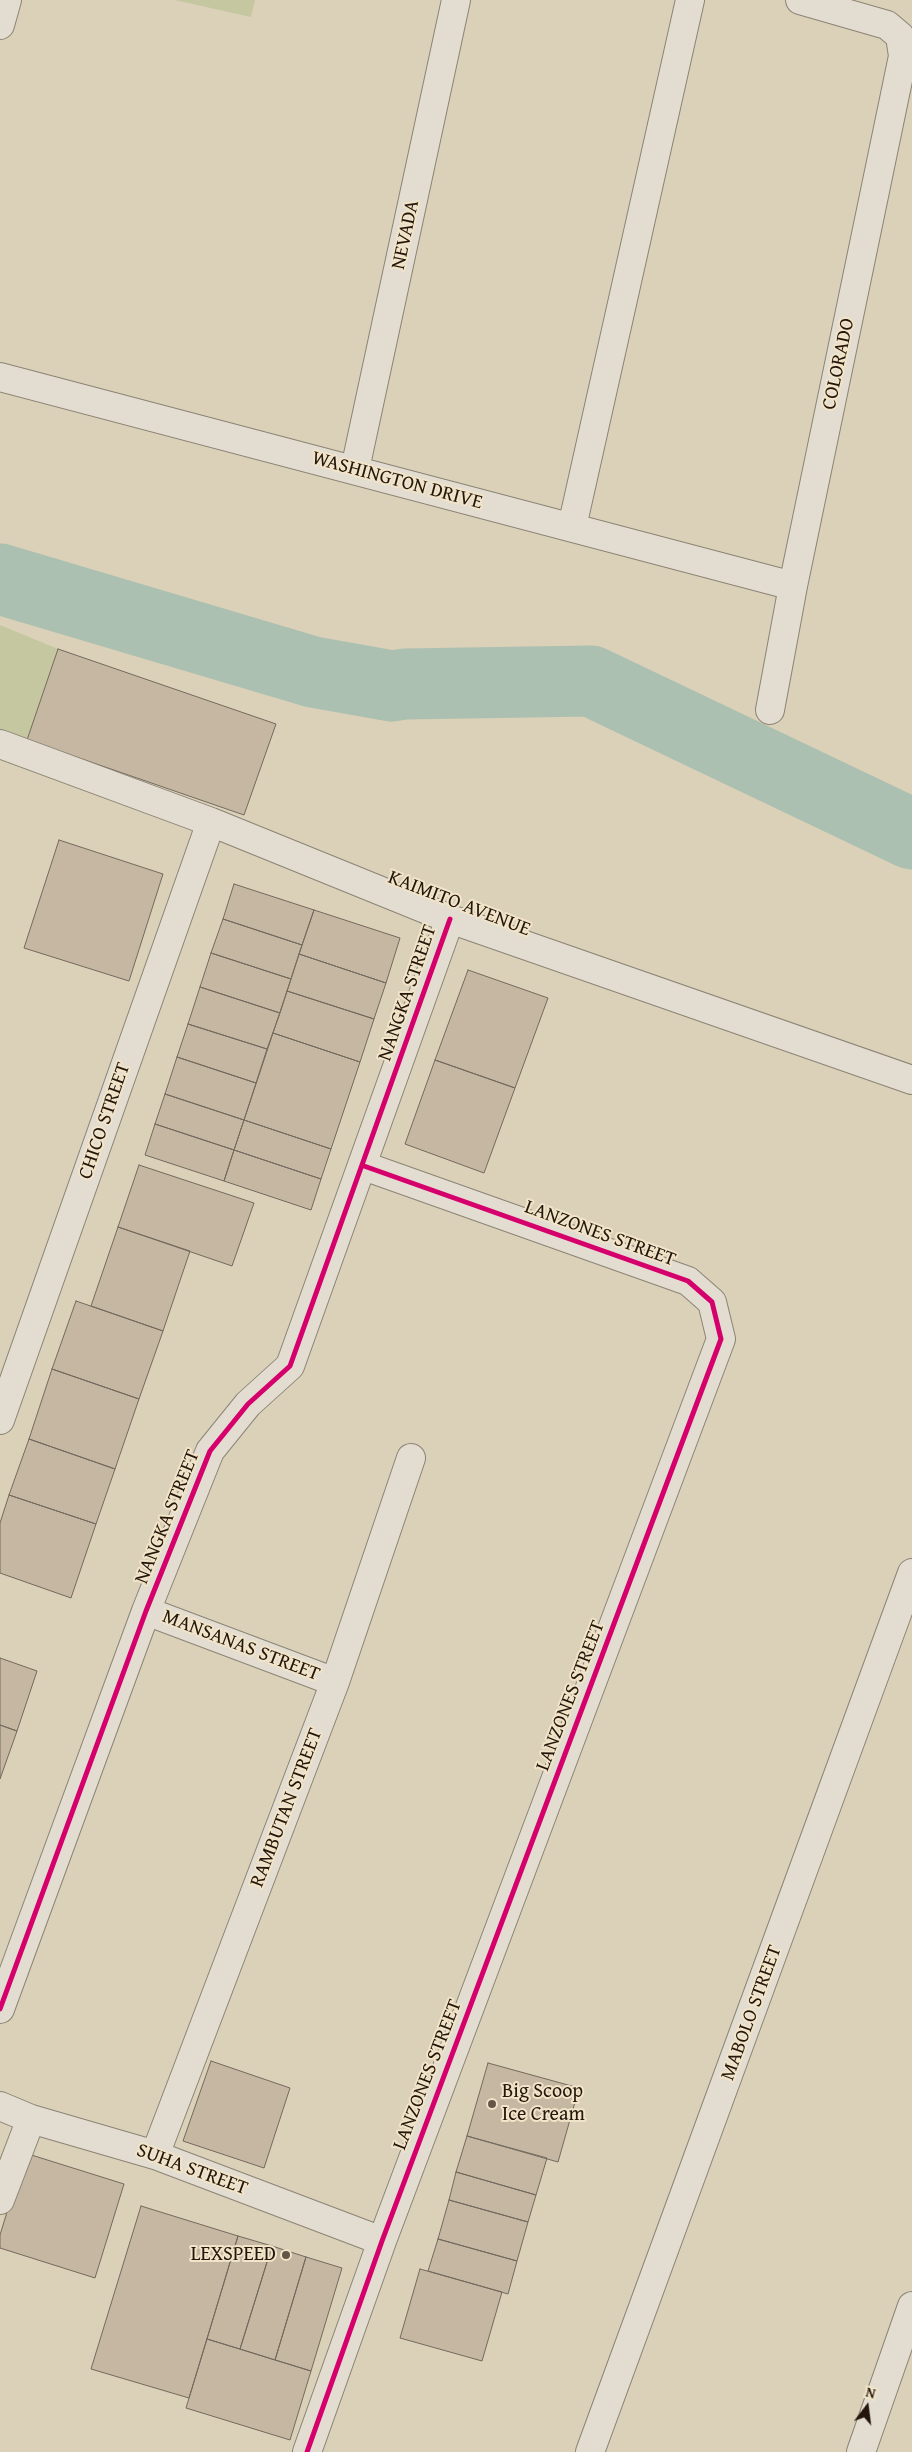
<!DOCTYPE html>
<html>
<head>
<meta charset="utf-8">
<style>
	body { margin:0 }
	#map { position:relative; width:912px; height:2452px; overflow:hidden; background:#dbd0b8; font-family:"Gentium Book Plus",serif }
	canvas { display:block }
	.north { position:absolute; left:842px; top:2382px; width:50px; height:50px; -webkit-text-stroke:4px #f1e4c8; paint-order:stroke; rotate:15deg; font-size:14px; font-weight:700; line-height:20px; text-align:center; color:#24160b }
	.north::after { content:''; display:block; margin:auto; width:18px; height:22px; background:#24160b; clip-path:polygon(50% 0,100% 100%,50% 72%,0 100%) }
</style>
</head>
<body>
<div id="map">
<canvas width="912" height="2452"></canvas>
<div class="north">N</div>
</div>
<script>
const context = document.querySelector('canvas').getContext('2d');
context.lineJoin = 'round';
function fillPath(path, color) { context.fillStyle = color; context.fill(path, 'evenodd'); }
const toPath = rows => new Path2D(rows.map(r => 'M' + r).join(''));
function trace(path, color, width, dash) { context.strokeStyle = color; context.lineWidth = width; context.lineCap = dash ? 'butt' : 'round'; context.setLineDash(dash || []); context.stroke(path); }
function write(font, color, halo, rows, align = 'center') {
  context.font = font + ' "Gentium Book Plus",serif'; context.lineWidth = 4; context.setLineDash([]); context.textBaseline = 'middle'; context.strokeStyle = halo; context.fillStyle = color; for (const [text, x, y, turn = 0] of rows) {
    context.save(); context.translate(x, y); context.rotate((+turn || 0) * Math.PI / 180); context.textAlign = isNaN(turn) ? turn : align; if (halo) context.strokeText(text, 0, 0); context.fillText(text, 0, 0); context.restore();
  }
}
fillPath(toPath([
	[175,0,255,0,251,17],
	[0,625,58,649,27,740,0,729]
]), '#c4c7a0');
trace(toPath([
	[0,579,313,672,392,686,405,684,591,681,912,834]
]), '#abc0b0', 71);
const building = toPath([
	[58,649,276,724,244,815,27,740,58,649],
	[59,840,163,874,129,981,24,948,59,840],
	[234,884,314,910,302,945,223,919,234,884],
	[314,910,400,938,386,983,299,954,314,910],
	[223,919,302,945,291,979,211,953,223,919],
	[211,953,291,979,280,1013,200,987,211,953],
	[299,954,386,983,374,1019,287,991,299,954],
	[468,970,548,998,515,1088,435,1060,468,970],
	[200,987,280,1013,267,1049,188,1024,200,987],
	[287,991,374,1019,360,1062,273,1033,287,991],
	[188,1024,267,1049,256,1083,177,1057,188,1024],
	[273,1033,360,1062,331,1149,244,1120,273,1033],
	[177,1057,256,1083,244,1120,165,1094,177,1057],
	[435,1060,515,1088,484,1173,405,1144,435,1060],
	[165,1094,244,1120,234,1150,155,1124,165,1094],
	[244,1120,331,1149,321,1179,234,1150,244,1120],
	[155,1124,234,1150,224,1181,145,1155,155,1124],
	[234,1150,321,1179,311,1210,224,1181,234,1150],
	[139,1165,254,1203,232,1266,118,1227,139,1165],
	[118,1227,190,1251,163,1331,91,1306,118,1227],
	[76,1301,163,1331,139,1399,52,1369,76,1301],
	[52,1369,139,1399,115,1469,29,1439,52,1369],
	[29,1439,115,1469,96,1524,9,1495,29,1439],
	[9,1495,96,1524,71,1598,0,1573,0,1523,9,1495],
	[0,1658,37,1671,17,1731,0,1725,0,1658],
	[0,1725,17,1731,0,1779,0,1725],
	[211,2061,290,2088,264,2168,183,2141,211,2061],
	[488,2063,579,2088,558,2162,467,2136,488,2063],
	[467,2136,547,2158,536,2195,456,2172,467,2136],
	[25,2153,124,2184,95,2278,0,2248,0,2235,25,2153],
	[456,2172,536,2195,528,2222,449,2200,456,2172],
	[449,2200,528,2222,517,2261,438,2239,449,2200],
	[141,2206,238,2236,189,2398,91,2369,141,2206],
	[238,2236,272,2246,240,2349,207,2339,238,2236],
	[438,2239,517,2261,508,2294,428,2271,438,2239],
	[272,2246,306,2257,275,2360,240,2349,272,2246],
	[306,2257,342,2268,311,2371,275,2360,306,2257],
	[420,2269,502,2292,482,2361,400,2338,420,2269],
	[207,2339,311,2371,290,2440,186,2408,207,2339]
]);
fillPath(building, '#c6b7a3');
trace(building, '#726a5d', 1);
const minor = toPath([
	[0,25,7,0],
	[0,377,793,586],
	[355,469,456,0],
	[572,527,690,0],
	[770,710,793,586,903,56,900,36,887,25,800,0],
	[0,744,211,822,450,919,912,1080],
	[0,1420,211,822],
	[146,1611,335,1682],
	[0,2009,146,1611,210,1451,248,1404,290,1366,450,919],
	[0,2106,31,2119,155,2155,382,2241],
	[155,2155,335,1682,411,1458],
	[0,2200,31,2119],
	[307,2452,382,2241,721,1339,712,1302,688,1281,364,1166],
	[590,2452,912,1573],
	[861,2452,912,2306]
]);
trace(minor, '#8b8475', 30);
trace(minor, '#e3ddd1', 28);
trace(toPath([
	[0,2009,146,1611,210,1451,248,1404,290,1366,450,919],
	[307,2452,382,2241,721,1339,712,1302,688,1281,364,1166]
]), '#d6006c', 5);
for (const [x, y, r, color] of [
	[492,2104,5,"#645748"],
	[286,2255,5,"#645748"]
]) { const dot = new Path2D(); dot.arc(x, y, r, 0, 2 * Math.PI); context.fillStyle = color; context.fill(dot); trace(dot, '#f1e4c8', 2); }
write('20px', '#24160b', '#f1e4c8', [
	["NEVADA",406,235,-78],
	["COLORADO",839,364,-78],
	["WASHINGTON DRIVE",397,481,15],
	["KAIMITO AVENUE",459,904,21],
	["NANGKA STREET",408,993,-71],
	["CHICO STREET",105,1121,-71],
	["LANZONES STREET",600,1234,20],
	["NANGKA STREET",168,1517,-68],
	["MANSANAS STREET",241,1646,21],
	["LANZONES STREET",571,1696,-69],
	["RAMBUTAN STREET",287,1808,-69],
	["MABOLO STREET",752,2013,-70],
	["LANZONES STREET",428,2075,-69],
	["SUHA STREET",192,2170,20]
]);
write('20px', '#24160b', '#f1e4c8', [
	["Big Scoop",502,2092],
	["Ice Cream",502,2115],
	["LEXSPEED",276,2255,"right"]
], 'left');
</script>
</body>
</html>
